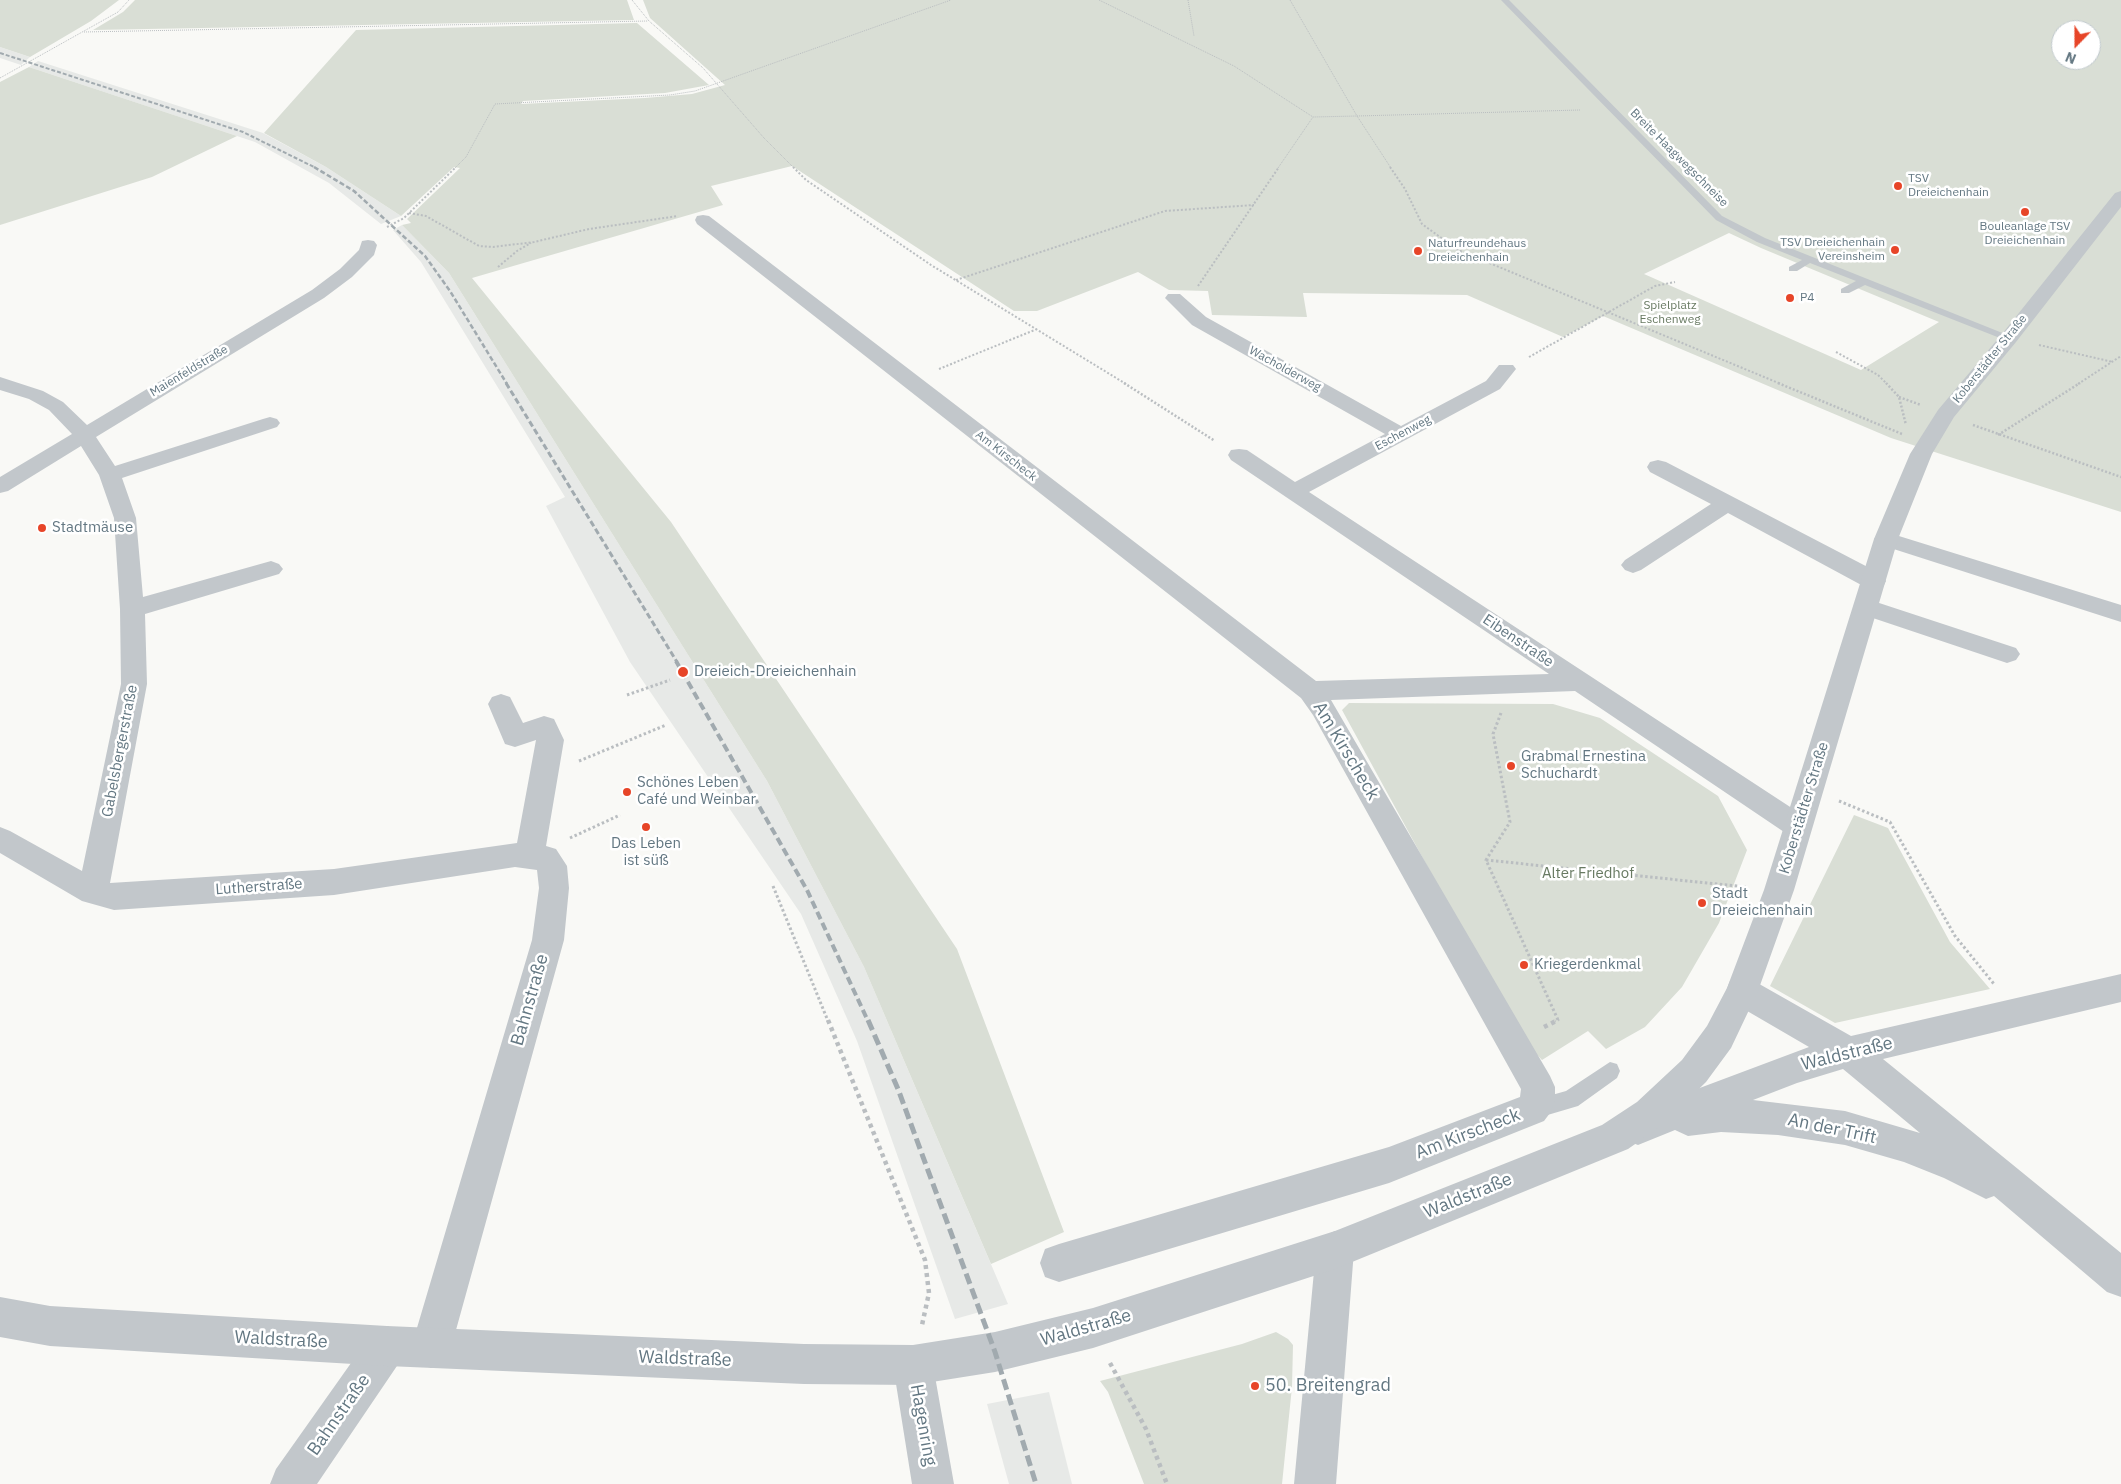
<!DOCTYPE html>
<html>
<head>
<meta charset="utf-8">
<style>
	body { margin:0 }
	#map { position:relative; width:2121px; height:1484px; overflow:hidden; background:#f9f9f6; font-family:"IBM Plex Sans",sans-serif }
	canvas { display:block }
	.north { position:absolute; left:2051px; top:20px; width:50px; height:50px; box-sizing:border-box; background:#fff; border:1px solid #c1c9cd; border-radius:50%; rotate:202deg; font-size:14px; font-weight:700; line-height:20px; text-align:center; color:#637782 }
	.north::after { content:''; display:block; margin:auto; width:18px; height:22px; background:#e74528; clip-path:polygon(50% 0,100% 100%,50% 72%,0 100%) }
</style>
</head>
<body>
<div id="map">
<canvas width="2121" height="1484"></canvas>
<div class="north">N</div>
</div>
<script>
const context = document.querySelector('canvas').getContext('2d');
context.lineJoin = 'round';
function fillPath(path, color) { context.fillStyle = color; context.fill(path, 'evenodd'); }
const toPath = rows => new Path2D(rows.map(r => 'M' + r).join(''));
function trace(path, color, width, dash) { context.strokeStyle = color; context.lineWidth = width; context.lineCap = dash ? 'butt' : 'round'; context.setLineDash(dash || []); context.stroke(path); }
function write(font, color, halo, rows, align = 'center') {
  context.font = font + ' "IBM Plex Sans",sans-serif'; context.lineWidth = 5; context.setLineDash([]); context.textBaseline = 'middle'; context.strokeStyle = halo; context.fillStyle = color; for (const [text, x, y, turn = 0] of rows) {
    context.save(); context.translate(x, y); context.rotate((+turn || 0) * Math.PI / 180); context.textAlign = isNaN(turn) ? turn : align; if (halo) context.strokeText(text, 0, 0); context.fillText(text, 0, 0); context.restore();
  }
}
fillPath(toPath([
	[0,47,30,57,21,65,0,58],
	[38,61,263,133,326,167,401,216,381,224,329,183,255,142,29,67],
	[402,225,449,273,767,781,864,967,1008,1304,955,1319,857,1041,801,914,630,662,546,506,565,497,421,262,393,230],
	[1049,1392,1072,1484,1009,1484,987,1404]
]), '#e7e9e7');
fillPath(toPath([
	[0,0,119,0,91,21,30,57,0,47],
	[135,0,627,0,634,20,93,30,123,12],
	[643,0,2121,0,2121,512,1891,438,1603,316,1563,337,1467,295,1303,293,1307,317,1212,315,1208,291,1169,290,1138,272,1037,311,1014,311,792,166,711,186,723,205,472,278,671,522,957,949,1064,1232,991,1264,864,967,767,781,449,273,402,225,411,223,407,219,460,168,454,167,401,216,326,167,264,133,356,30,637,23,709,85,665,93,523,101,521,104,645,98,692,94,725,85,650,18],
	[2061,30,2091,30,2091,60,2061,60],
	[1729,233,1761,248,1939,322,1861,370,1644,274],
	[29,67,192,121,237,136,152,177,0,225,0,82],
	[1349,703,1553,704,1600,718,1718,796,1747,850,1719,923,1682,987,1645,1027,1606,1049,1588,1031,1542,1060,1521,1038,1342,710],
	[1854,815,1888,828,1950,942,1990,989,1835,1023,1770,986],
	[1276,1332,1288,1339,1293,1345,1292,1387,1282,1484,1144,1484,1108,1392,1100,1381,1242,1344]
]), '#d9ded5');
trace(toPath([
	[632,0,649,21,703,68,764,138,794,168],
	[1099,0,1234,66,1313,117,1357,116,1391,168],
	[1188,0,1194,36],
	[1290,0,1357,116,1580,110],
	[84,32,648,21],
	[0,78,118,12,129,0],
	[455,168,466,157,495,104,670,95,695,91,951,0],
	[1278,168,1313,117]
]), '#babec1', 1, [1, 1]);
trace(toPath([
	[793,167,806,180,931,265,1126,384],
	[1390,167,1405,189,1422,224,1458,250,1781,384],
	[409,213,426,216,479,246,493,247,534,242,589,229,678,216],
	[387,227,404,218,456,167],
	[498,267,517,251,531,243],
	[956,280,1165,211,1254,205],
	[1198,286,1279,167],
	[2039,345,2113,362],
	[1836,352,1878,375,1887,384],
	[1529,357,1655,286,1675,282],
	[939,369,1037,329],
	[2078,384,2121,356]
]), '#babec1', 2, [2, 2]);
trace(toPath([
	[1124,383,1215,441],
	[1778,383,1902,434],
	[1886,383,1899,397,1906,425],
	[1899,397,1921,405],
	[1973,425,2121,477],
	[1998,435,2080,383]
]), '#babec1', 2.5, [2, 2]);
trace(toPath([
	[627,695,670,680],
	[1501,713,1493,734,1510,822,1486,860,1558,1020,1555,1021],
	[579,761,666,725],
	[1839,801,1890,822,1955,936,1994,984],
	[570,838,620,815],
	[1486,860,1746,887],
	[773,886,828,1021]
]), '#babec1', 3, [2.5, 2.5]);
trace(toPath([
	[828,1020,925,1260,929,1293,922,1325],
	[1544,1027,1558,1020],
	[1110,1363,1146,1429,1167,1484]
]), '#babec1', 4.5, [4, 4]);
fillPath(toPath([
	[1501,0,1509,0,1722,216,1765,238,2015,338,2009,341,2005,340,1865,285,1849,293,1841,293,1841,289,1856,281,1810,263,1797,271,1789,271,1789,267,1802,260,1757,242,1716,220,1501,0],
	[1610,1062,1617,1064,1620,1071,1617,1078,1578,1106,1534,1119,1527,1116,1524,1109,1527,1102,1566,1091,1610,1062]
]), '#c2c7cb');
fillPath(toPath([
	[703,215,709,216,1316,681,1549,674,1231,460,1228,455,1231,450,1239,449,1247,450,1295,482,1385,434,1192,325,1165,298,1168,294,1180,294,1206,317,1401,426,1486,381,1499,365,1513,365,1516,369,1500,389,1309,492,1807,818,1812,826,1807,834,1797,838,1787,834,1575,691,1331,700,1550,1076,1555,1087,1555,1101,1550,1113,1544,1121,1389,1183,1059,1282,1045,1277,1040,1263,1045,1249,1059,1244,1389,1147,1520,1097,1521,1089,1313,715,1301,698,697,224,695,220,697,216,703,215],
	[368,240,374,241,377,245,374,255,352,277,324,298,96,437,115,466,263,419,270,417,277,419,280,423,277,427,122,478,136,518,143,597,271,561,279,564,283,569,279,574,145,614,147,684,110,883,334,869,517,843,536,740,515,747,505,744,488,704,492,697,501,694,510,697,523,723,544,716,554,719,564,740,546,846,556,849,567,866,569,888,564,940,451,1348,445,1362,431,1368,417,1362,411,1348,532,940,539,888,537,870,515,867,334,895,114,910,82,901,0,853,0,827,10,831,82,871,121,684,120,609,114,518,99,475,81,446,8,491,0,493,0,477,72,434,49,410,29,399,0,390,0,377,43,391,63,402,87,425,312,290,340,269,359,250,362,241,368,240],
	[1658,460,1666,462,1883,575,1886,581,1883,587,1874,589,1865,587,1728,513,1641,570,1633,573,1625,570,1621,565,1625,560,1711,504,1650,472,1647,467,1650,462,1658,460],
	[1886,532,2121,605,2121,622,1878,544,1874,539,1878,534,1886,532],
	[1867,599,2016,648,2020,654,2016,660,2007,663,1858,613,1855,607,1858,601,1867,599],
	[2121,974,2121,1002,1883,1059,2121,1253,2121,1297,2107,1292,1994,1196,1986,1199,1944,1178,1904,1162,1845,1145,1778,1135,1721,1132,1688,1136,1675,1130,1638,1145,1625,1140,1620,1128,1625,1116,1809,1047,1730,1001,1726,991,1730,981,1742,977,1754,981,1851,1036,2121,974],
	[1843,1069,1920,1133,1845,1111,1753,1100,1797,1083,1843,1069],
	[1335,1231,1348,1237,1354,1250,1336,1484,1294,1484,1316,1250,1322,1237,1335,1231],
	[387,1326,401,1332,407,1346,401,1360,317,1484,270,1484,276,1469,373,1332,387,1326],
	[913,1345,927,1351,933,1365,954,1484,912,1484,893,1365,899,1351,913,1345]
]), '#c2c7cb');
fillPath(toPath([
	[2121,191,2121,207,2016,342,1954,417,1932,454,1898,539,1794,890,1758,991,1731,1048,1706,1082,1661,1126,1628,1149,1335,1269,1093,1348,995,1372,913,1385,804,1384,387,1366,50,1346,0,1337,0,1297,50,1306,387,1326,804,1344,913,1345,995,1332,1093,1308,1335,1231,1602,1125,1637,1102,1682,1060,1707,1026,1727,988,1764,890,1874,539,1910,454,1938,410,2002,334,2115,193,2121,191]
]), '#c2c7cb');
trace(toPath([
	[0,53,243,132,316,168]
]), '#a1aaaf', 2, [4, 2]);
trace(toPath([
	[314,167,354,191,425,256,450,291,507,384]
]), '#a1aaaf', 2.5, [5, 2.5]);
trace(toPath([
	[506,383,677,662]
]), '#a1aaaf', 3, [6, 3]);
trace(toPath([
	[676,661,807,890,868,1021]
]), '#a1aaaf', 4, [8, 4]);
trace(toPath([
	[868,1020,898,1089,995,1352,1036,1484]
]), '#a1aaaf', 5, [11, 5]);
for (const [x, y, r, color] of [
	[1898,186,5,"#e74528"],
	[2025,212,5,"#e74528"],
	[1895,250,5,"#e74528"],
	[1418,251,5,"#e74528"],
	[1790,298,5,"#e74528"],
	[42,528,5,"#e74528"],
	[683,672,6,"#e74528"],
	[1511,766,5,"#e74528"],
	[627,792,5,"#e74528"],
	[646,827,5,"#e74528"],
	[1702,903,5,"#e74528"],
	[1524,965,5,"#e74528"],
	[1255,1386,5,"#e74528"]
]) { const dot = new Path2D(); dot.arc(x, y, r, 0, 2 * Math.PI); context.fillStyle = color; context.fill(dot); trace(dot, '#fff', 2); }
write('12px', '#637782', '#fff', [
	["Breite Haagwegschneise",1679,158,45],
	["Koberstädter Straße",1990,359,-51],
	["Wacholderweg",1285,369,29],
	["Maienfeldstraße",189,371,-31],
	["Eschenweg",1403,433,-28],
	["Am Kirscheck",1006,456,38]
]);
write('12px', '#637782', '#fff', [
	["TSV",1908,179],
	["Dreieichenhain",1908,193],
	["Bouleanlage TSV",2025,227,"center"],
	["Dreieichenhain",2025,241,"center"],
	["TSV Dreieichenhain",1885,243,"right"],
	["Vereinsheim",1885,257,"right"],
	["Naturfreundehaus",1428,244],
	["Dreieichenhain",1428,258],
	["P4",1800,298]
], 'left');
write('12px', '#687a62', '#fff', [
	["Spielplatz",1670,306],
	["Eschenweg",1670,320]
]);
write('15px', '#637782', '#fff', [
	["Stadtmäuse",52,528],
	["Dreieich-Dreieichenhain",694,672],
	["Grabmal Ernestina",1521,757],
	["Schuchardt",1521,774],
	["Schönes Leben",637,783],
	["Café und Weinbar",637,800],
	["Das Leben",646,844,"center"],
	["ist süß",646,861,"center"],
	["Stadt",1712,894],
	["Dreieichenhain",1712,911],
	["Kriegerdenkmal",1534,965]
], 'left');
write('15px', '#637782', '#fff', [
	["Eibenstraße",1518,641,34],
	["Gabelsbergerstraße",120,751,-79],
	["Koberstädter Straße",1804,808,-73],
	["Lutherstraße",259,887,-4]
]);
write('15px', '#687a62', '#fff', [
	["Alter Friedhof",1588,874]
]);
write('18px', '#637782', '#fff', [
	["Am Kirscheck",1346,751,59],
	["Bahnstraße",530,1000,-74],
	["Waldstraße",1847,1054,-14],
	["An der Trift",1832,1129,12],
	["Am Kirscheck",1468,1134,-21],
	["Waldstraße",1468,1196,-22],
	["Waldstraße",1086,1328,-16],
	["Waldstraße",281,1340,3],
	["Waldstraße",685,1359,2],
	["Bahnstraße",339,1415,-55],
	["Hagenring",923,1425,80]
]);
write('18px', '#637782', '#fff', [
	["50. Breitengrad",1265,1386]
], 'left');
</script>
</body>
</html>
